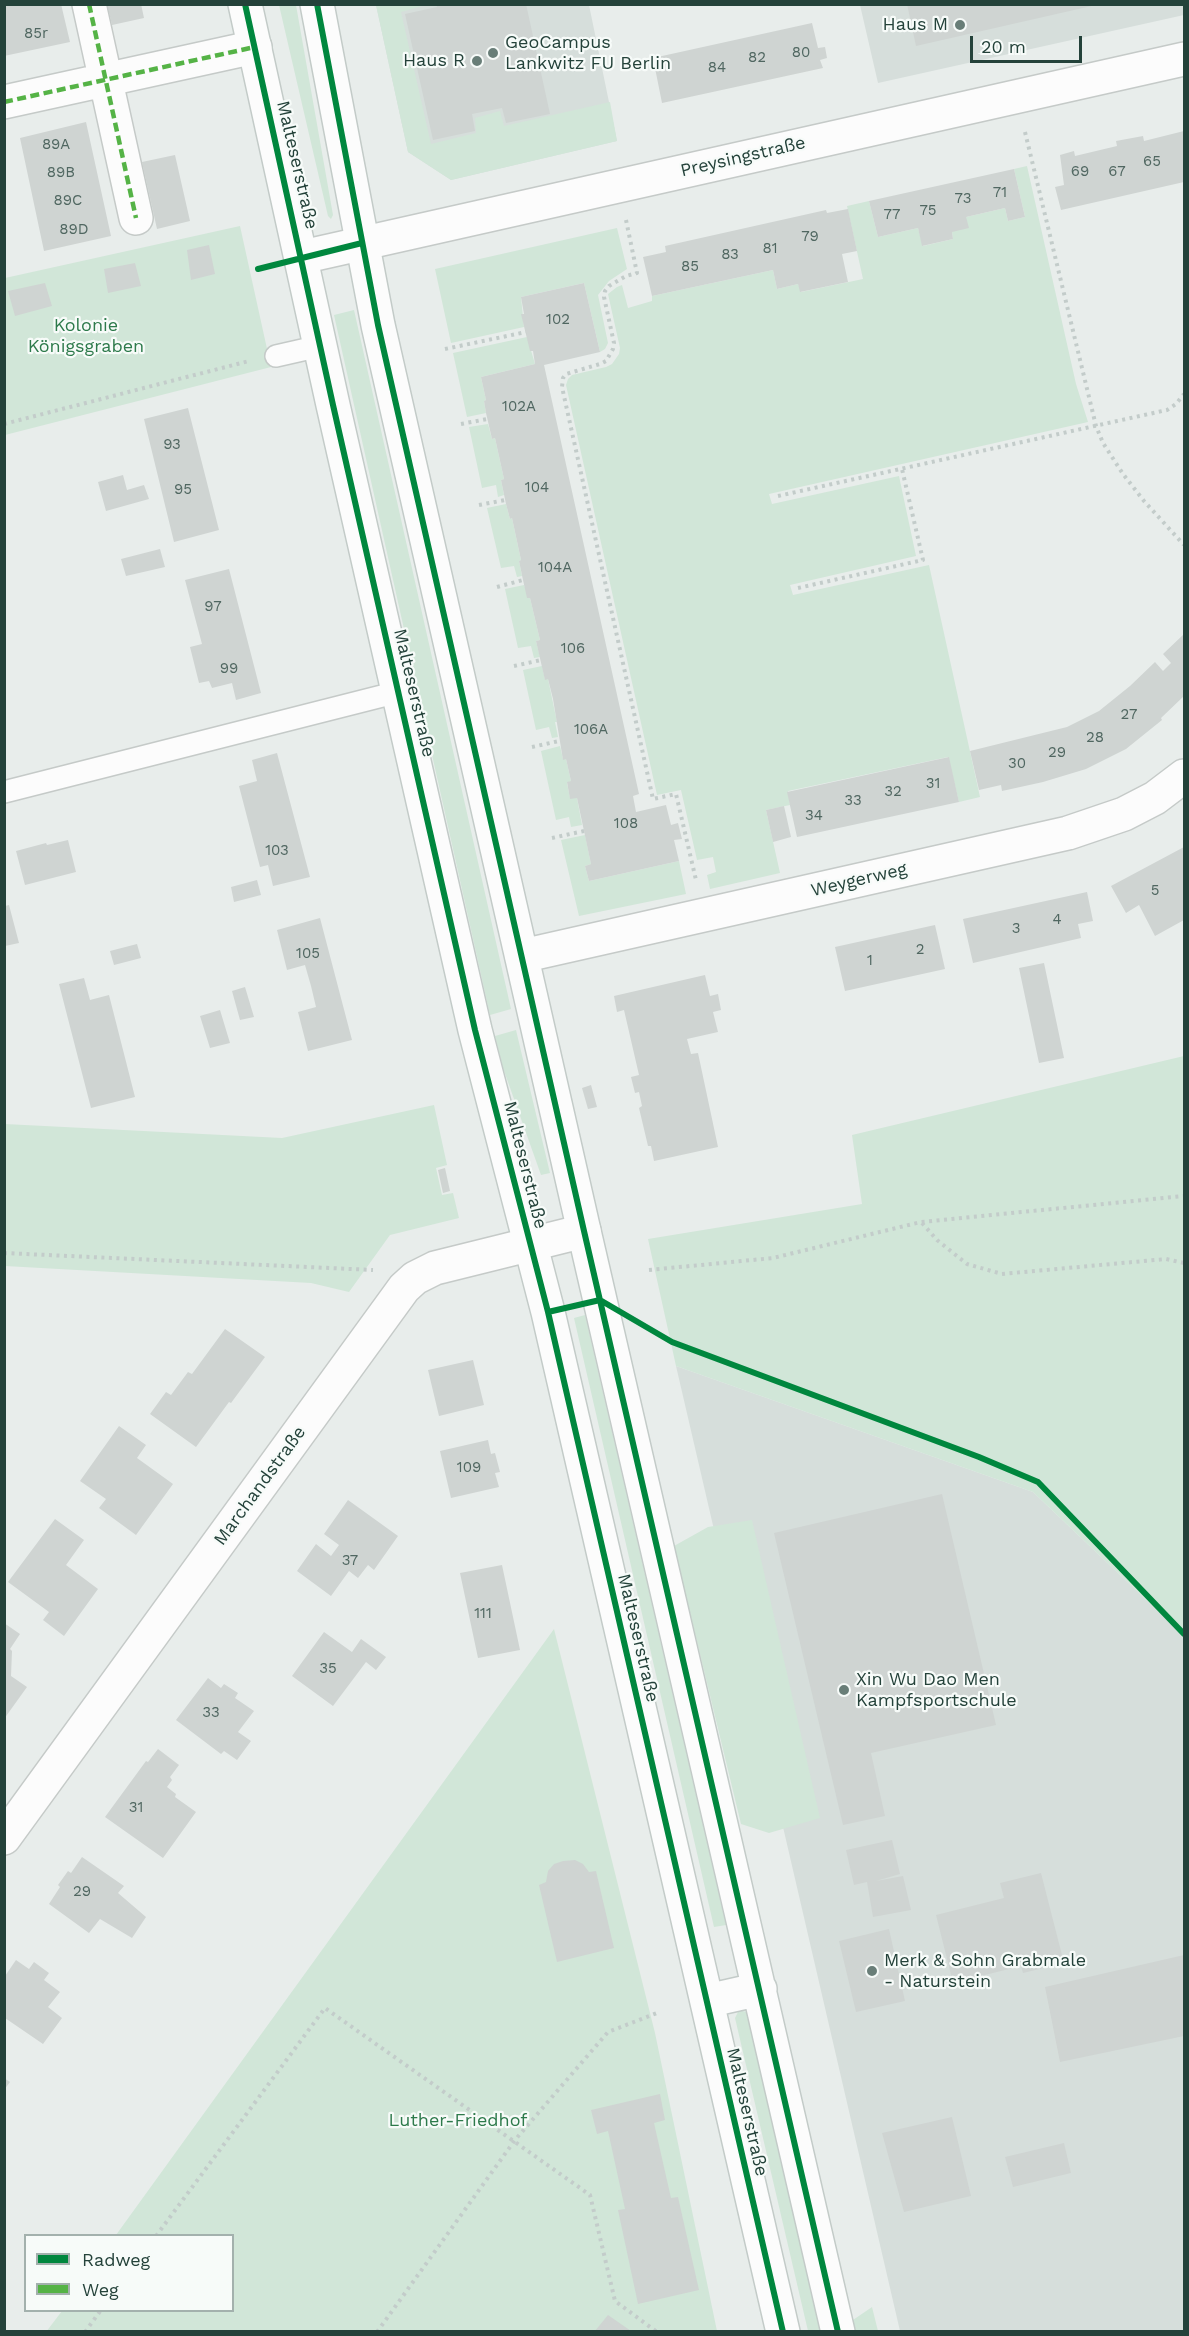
<!DOCTYPE html>
<html>
<head>
<meta charset="utf-8">
<style>
	body { margin:0 }
	#map { position:relative; width:1189px; height:2336px; overflow:hidden; background:#e8edeb; font-family:"Work Sans",sans-serif }
	canvas { display:block }
	.frame { position:absolute; inset:0; border:6px solid #24423a; pointer-events:none }
	.legend { position:absolute; left:24px; top:2234px; width:210px; height:78px; box-sizing:border-box; background:#f7fbf9; border:2px solid #a3b1ad; margin:0; padding:8px 10px; list-style:none; font-size:18px; color:#24423a }
	.legend li { display:flex; align-items:center; gap:12px; height:30px }
	.legend b { width:30px; border:2px solid #a3b1ad }
	.scale { position:absolute; left:970px; top:36px; width:112px; height:27px; box-sizing:border-box; border:3px solid #24423a; border-top:0; padding-left:8px; font-size:18px; line-height:21px; white-space:nowrap; color:#24423a; -webkit-text-stroke:4px #f7fbf9; paint-order:stroke }
</style>
</head>
<body>
<div id="map">
<canvas width="1189" height="2336"></canvas>
<div class="frame"></div>
<ul class="legend">
<li><b style="height:8px;background:#00873e"></b>Radweg</li>
<li><b style="height:8px;background:#55b346"></b>Weg</li>
</ul>
<div class="scale">20 m</div>
</div>
<script>
const context = document.querySelector('canvas').getContext('2d');
context.lineJoin = 'round';
function fillPath(path, color) { context.fillStyle = color; context.fill(path, 'evenodd'); }
const toPath = rows => new Path2D(rows.map(r => 'M' + r).join(''));
function trace(path, color, width, dash) { context.strokeStyle = color; context.lineWidth = width; context.lineCap = dash ? 'butt' : 'round'; context.setLineDash(dash || []); context.stroke(path); }
function write(font, color, halo, rows, align = 'center') {
  context.font = font + ' "Work Sans",sans-serif'; context.lineWidth = 4.5; context.setLineDash([]); context.textBaseline = 'middle'; context.strokeStyle = halo; context.fillStyle = color; for (const [text, x, y, turn = 0] of rows) {
    context.save(); context.translate(x, y); context.rotate((+turn || 0) * Math.PI / 180); context.textAlign = isNaN(turn) ? turn : align; if (halo) context.strokeText(text, 0, 0); context.fillText(text, 0, 0); context.restore();
  }
}
fillPath(toPath([
	[1184,4,1184,15,878,83,860,5],
	[376,5,589,5,617,141,451,180,408,152],
	[676,1366,1033,1492,1184,1636,1184,2331,900,2331]
]), '#d6dedb');
fillPath(toPath([
	[279,5,296,5,333,215,331,219,328,216],
	[376,5,426,5,401,12,431,144,476,133,475,118,500,111,504,126,610,102,617,141,451,180,408,152],
	[1027,166,1076,384,1088,422,769,494,772,504,899,476,916,556,790,585,793,595,929,565,980,797,959,802,948,757,788,791,790,805,766,810,780,873,710,889,707,875,716,872,713,857,697,860,681,790,657,795,566,385,568,379,572,375,606,367,612,364,619,354,620,348,608,294,617,287,622,285,628,308,652,301,652,296,773,270,777,289,798,284,801,292,863,279,847,206,869,201,878,237,918,228,923,246,953,239,952,232,966,217,1005,208,1008,221,1025,217,1014,169],
	[240,226,271,367,5,435,5,278],
	[617,228,627,269,609,281,598,295,608,343,605,349,600,352,584,283,521,297,524,327,451,343,435,269],
	[354,310,511,1009,490,1015,334,315],
	[527,337,535,364,481,377,486,400,484,401,486,413,467,417,453,353],
	[488,424,492,439,495,438,504,479,501,480,504,495,498,497,496,485,482,488,469,427],
	[506,504,510,519,512,518,521,560,519,561,522,576,517,577,514,566,501,568,487,508],
	[524,585,530,598,540,640,536,641,540,657,534,658,531,646,518,648,505,589],
	[542,666,545,679,548,679,557,722,555,722,558,737,552,738,549,727,536,730,523,670],
	[560,746,563,759,566,759,571,781,567,783,570,798,577,798,582,825,571,827,569,817,556,820,541,751],
	[585,835,591,864,585,866,589,881,679,861,686,894,579,916,561,840],
	[516,1030,550,1173,541,1175,503,1068,495,1036],
	[1184,1056,1184,1636,1033,1492,676,1366,648,1239,862,1204,852,1135],
	[434,1105,447,1165,436,1168,442,1195,453,1193,459,1218,390,1235,349,1292,311,1283,5,1266,5,1124,282,1138],
	[585,1315,726,1925,714,1927,574,1318],
	[752,1520,820,1818,769,1833,741,1824,674,1546,708,1527],
	[554,1629,655,2033,717,2331,46,2332,62,2311,232,2310,232,2236,116,2235],
	[739,2010,747,2012,820,2331,808,2331,735,2018],
	[872,2307,878,2331,855,2331,853,2320]
]), '#d1e6d8');
fillPath(toPath([
	[4,4,61,4,70,42,4,56],
	[107,4,141,4,144,18,112,25],
	[436,4,526,4,550,114,506,123,502,108,472,114,475,131,433,140,405,14,437,7],
	[907,4,1096,4,1096,5,916,46],
	[812,23,818,48,825,47,827,58,820,60,823,68,662,103,653,58],
	[86,122,111,236,44,251,20,138],
	[1184,131,1184,182,1061,210,1055,187,1064,185,1060,155,1074,151,1075,156,1117,146,1116,141,1143,136,1144,141],
	[175,155,190,221,157,229,142,162],
	[1014,169,1025,217,1008,221,1005,208,966,217,969,228,952,232,953,239,922,246,918,228,878,237,869,201],
	[848,209,857,251,842,254,848,282,800,292,798,284,777,289,773,270,652,296,643,257,666,252,665,246,826,210,827,213],
	[209,245,215,274,191,280,187,250],
	[135,263,141,286,108,293,104,269],
	[45,283,52,306,15,316,8,291],
	[584,283,600,352,544,365,639,794,633,796,636,812,666,805,671,825,678,823,682,839,674,840,679,861,589,881,585,866,591,864,577,798,570,799,567,782,571,781,566,759,563,760,553,699,548,679,545,680,536,641,540,640,530,598,527,598,523,580,519,561,521,560,512,518,510,519,506,504,501,480,504,479,495,438,492,439,486,413,484,401,486,400,481,377,535,364,533,351,530,351,521,314,524,314,521,297],
	[188,408,219,530,174,542,144,419],
	[123,475,127,490,144,485,149,499,106,511,98,482],
	[160,549,165,567,126,576,121,559],
	[229,569,261,693,236,700,232,683,212,688,209,681,199,683,190,647,202,644,185,580],
	[1184,634,1184,696,1161,718,1162,720,1126,749,1086,769,1043,782,1002,791,1001,785,979,790,970,751,1067,727,1099,711,1130,686,1155,662,1163,671,1171,663,1163,654],
	[277,753,310,877,273,886,268,865,260,867,239,786,257,781,252,760],
	[949,757,959,802,797,837,787,792],
	[784,806,791,837,773,842,766,810],
	[68,840,76,872,25,885,16,851,46,843,47,845],
	[1184,847,1184,920,1155,936,1139,905,1126,913,1111,886],
	[257,880,261,895,234,902,231,887],
	[1087,892,1093,921,1078,924,1081,938,973,963,963,919],
	[9,905,19,943,5,946,5,906],
	[320,918,352,1040,308,1051,298,1012,316,1007,311,986,305,965,287,970,277,930],
	[935,925,945,969,845,991,835,947],
	[137,944,141,958,114,965,110,951],
	[1044,963,1064,1058,1039,1063,1019,968],
	[705,975,710,996,718,994,721,1010,713,1012,718,1032,687,1039,691,1054,698,1053,718,1147,654,1161,651,1146,648,1146,639,1108,642,1106,639,1092,635,1093,631,1077,639,1075,624,1010,617,1012,614,996],
	[84,978,90,1000,109,995,135,1097,91,1108,59,984],
	[245,987,254,1017,240,1020,232,991],
	[220,1010,230,1043,210,1048,200,1016],
	[591,1085,597,1107,588,1109,582,1088],
	[445,1168,450,1191,443,1193,438,1170],
	[225,1329,265,1357,231,1403,229,1402,196,1447,150,1414,166,1392,171,1395,188,1372,192,1374],
	[473,1360,484,1405,439,1416,428,1370],
	[119,1426,146,1445,137,1458,173,1484,136,1535,99,1508,106,1499,80,1481],
	[488,1440,491,1454,495,1453,500,1472,495,1473,499,1487,451,1498,440,1451],
	[942,1494,996,1725,871,1753,885,1816,843,1825,774,1533],
	[348,1500,398,1536,374,1570,368,1565,358,1578,349,1571,331,1596,297,1571,316,1544,331,1556,339,1545,324,1534],
	[55,1519,84,1540,66,1565,98,1589,64,1636,43,1620,49,1612,8,1582],
	[502,1565,520,1650,478,1658,460,1573],
	[4,1623,20,1634,10,1649,12,1651,11,1676,27,1687,4,1719],
	[324,1632,352,1652,361,1639,386,1657,376,1670,366,1662,333,1706,292,1676],
	[208,1678,221,1688,224,1684,238,1693,235,1698,254,1711,238,1732,251,1741,237,1760,224,1751,221,1754,176,1720],
	[158,1749,179,1765,170,1777,172,1780,167,1787,176,1794,175,1797,196,1812,163,1858,105,1817,146,1761,148,1762],
	[892,1840,900,1874,876,1881,903,1876,911,1910,873,1917,867,1882,854,1885,846,1850],
	[82,1857,124,1886,118,1893,146,1917,132,1938,100,1919,89,1933,49,1904,60,1887,58,1885,68,1871,71,1873],
	[575,1860,583,1864,589,1872,596,1871,614,1948,557,1962,539,1885,546,1882,548,1871,554,1864,563,1861],
	[1041,1873,1064,1963,1023,1973,1021,1966,953,1983,936,1915,1004,1898,1000,1883],
	[889,1929,905,2001,856,2012,839,1941],
	[1184,1955,1184,2036,1060,2062,1045,1987],
	[16,1960,29,1969,34,1962,49,1973,44,1980,60,1992,48,2007,62,2018,43,2044,5,2018,5,1976],
	[4,2078,10,2082,4,2090],
	[660,2094,665,2120,654,2123,671,2198,678,2197,699,2290,638,2304,618,2210,625,2209,608,2131,597,2134,591,2110],
	[952,2117,971,2196,904,2212,882,2133],
	[1064,2143,1071,2173,1013,2187,1005,2157],
	[608,2315,631,2331,595,2331]
]), '#cfd4d2');
const service = toPath([
	[276,356,320,346],
	[4,792,398,692]
]);
const minor = toPath([
	[89,4,136,218],
	[4,102,255,47],
	[522,956,1068,833,1124,814,1155,798,1184,776],
	[4,1838,404,1288,415,1278,435,1268,584,1231]
]);
const tertiary = toPath([
	[302,257,1184,59]
]);
const secondary = toPath([
	[245,4,333,405,475,1030,548,1312,783,2332],
	[317,4,378,325,584,1231,838,2332],
	[707,2001,760,1989]
]);
trace(service, '#c5cac8', 24);
trace(minor, '#c5cac8', 36);
trace(tertiary, '#c5cac8', 36);
trace(secondary, '#c3cbc8', 36);
trace(toPath([
	[1025,132,1096,426,1103,443,1123,474,1144,501,1184,545],
	[626,220,637,273,626,276,609,286,605,291,604,297,614,343,613,349,606,361,600,364,566,374,563,378,562,387,653,799,676,794,696,880],
	[445,349,526,332],
	[4,424,249,361],
	[461,424,487,419],
	[778,496,1167,410,1176,404,1184,394],
	[479,505,505,500],
	[497,587,523,580],
	[798,588,923,560,902,469],
	[514,666,541,660],
	[532,747,559,741],
	[552,838,584,831],
	[922,1223,937,1240,967,1264,1002,1274,1166,1259,1184,1263],
	[4,1253,373,1270],
	[649,1270,773,1258,921,1222,1184,1196],
	[156,2236,325,2008,590,2195,615,2301,657,2332],
	[85,2332,101,2310],
	[377,2332,515,2140,608,2032,657,2013]
]), '#c3ccca', 4, [3, 4.5]);
trace(service, '#fcfcfc', 21);
trace(minor, '#fcfcfc', 33);
trace(tertiary, '#fcfcfc', 33);
trace(secondary, '#fcfcfc', 33);
trace(toPath([
	[89,4,136,218],
	[4,102,255,47]
]), '#55b346', 4.5, [9, 4.5]);
trace(toPath([
	[245,4,333,405,475,1030,548,1312,783,2332],
	[317,4,378,325,584,1231,838,2332],
	[258,269,362,243],
	[548,1312,600,1300,672,1342,979,1457,1038,1482,1184,1634]
]), '#00873e', 6);
for (const [x, y, r, color] of [
	[960,25,6,"#697e78"],
	[493,53,6,"#697e78"],
	[477,61,6,"#697e78"],
	[844,1690,6,"#697e78"],
	[872,1971,6,"#697e78"]
]) { const dot = new Path2D(); dot.arc(x, y, r, 0, 2 * Math.PI); context.fillStyle = color; context.fill(dot); trace(dot, '#f7fbf9', 2); }
write('15px', '#506761', null, [
	["85r",36,34],
	["80",801,53],
	["82",757,58],
	["84",717,68],
	["89A",56,145],
	["65",1152,162],
	["69",1080,172],
	["67",1117,172],
	["89B",61,173],
	["71",1000,193],
	["73",963,199],
	["89C",68,201],
	["75",928,211],
	["77",892,215],
	["89D",74,230],
	["79",810,237],
	["81",770,249],
	["83",730,255],
	["85",690,267],
	["102",558,320],
	["102A",519,407],
	["93",172,445],
	["104",537,488],
	["95",183,490],
	["104A",555,568],
	["97",213,607],
	["106",573,649],
	["99",229,669],
	["27",1129,715],
	["106A",591,730],
	["28",1095,738],
	["29",1057,753],
	["30",1017,764],
	["31",933,784],
	["32",893,792],
	["33",853,801],
	["34",814,816],
	["108",626,824],
	["103",277,851],
	["5",1155,891],
	["4",1057,920],
	["3",1016,929],
	["2",920,950],
	["105",308,954],
	["1",870,961],
	["109",469,1468],
	["37",350,1561],
	["111",483,1614],
	["35",328,1669],
	["33",211,1713],
	["31",136,1808],
	["29",82,1892]
]);
write('18px', '#24423a', '#f7fbf9', [
	["Haus M",948,25,"right"],
	["GeoCampus",505,43],
	["Lankwitz FU Berlin",505,64],
	["Haus R",465,61,"right"],
	["Xin Wu Dao Men",856,1680],
	["Kampfsportschule",856,1701],
	["Merk & Sohn Grabmale",884,1961],
	["- Naturstein",884,1982]
], 'left');
write('18px', '#24423a', '#f7fbf9', [
	["Preysingstraße",743,157,-13],
	["Malteserstraße",297,165,77],
	["Malteserstraße",414,693,77],
	["Weygerweg",859,880,-13],
	["Malteserstraße",525,1165,76],
	["Marchandstraße",260,1486,-54],
	["Malteserstraße",638,1638,77],
	["Malteserstraße",747,2112,77]
]);
write('18px', '#2d7a4b', '#f7fbf9', [
	["Kolonie",86,326],
	["Königsgraben",86,347],
	["Luther-Friedhof",458,2121]
]);
</script>
</body>
</html>
